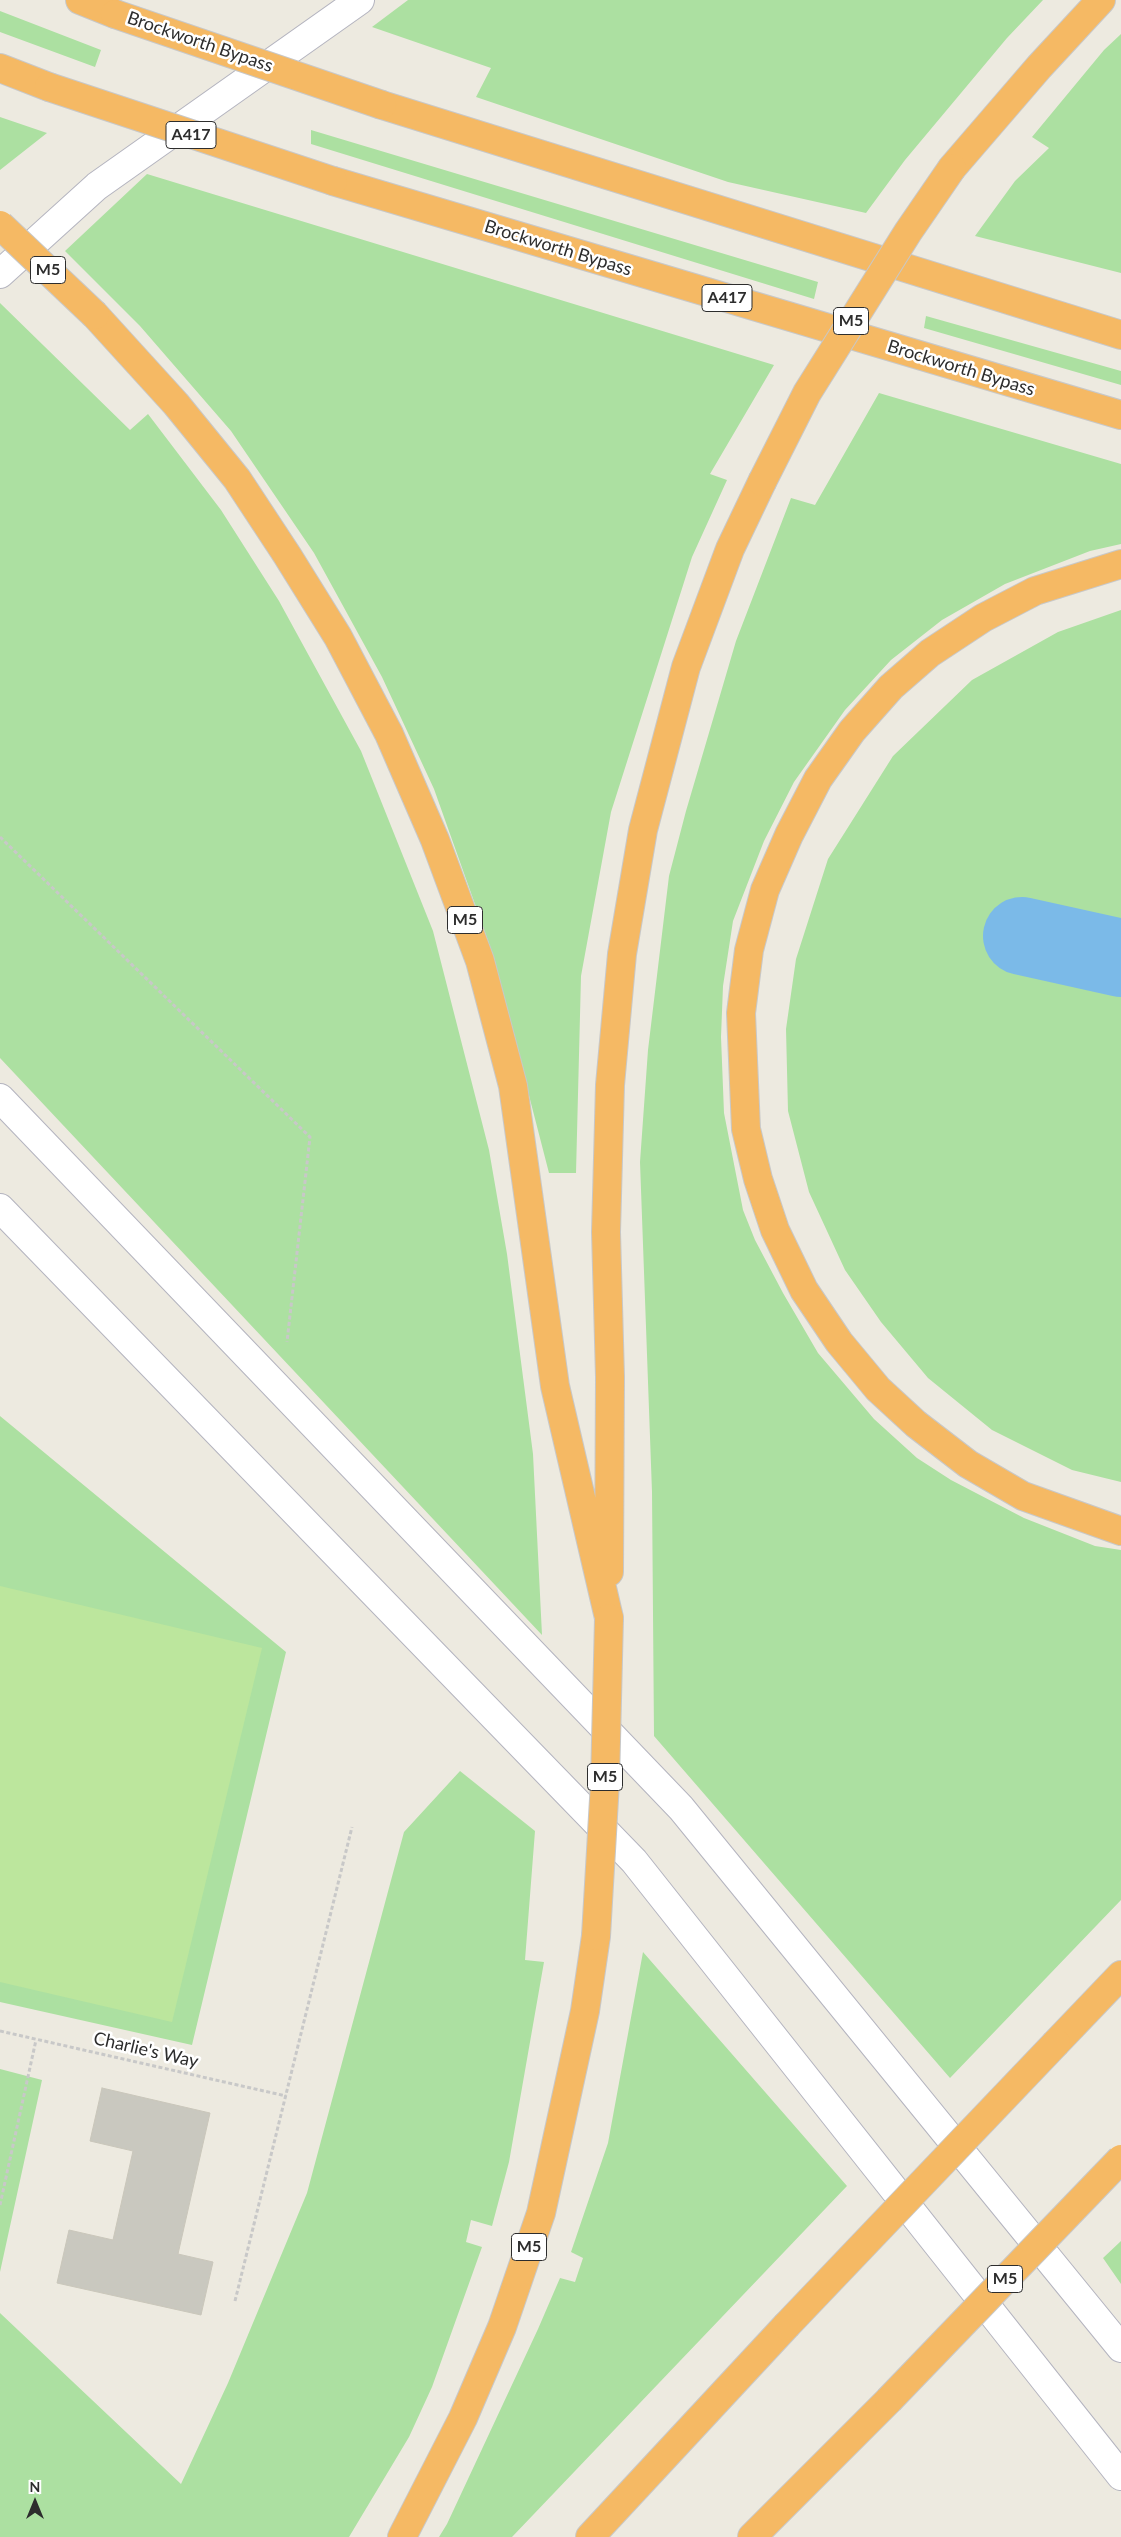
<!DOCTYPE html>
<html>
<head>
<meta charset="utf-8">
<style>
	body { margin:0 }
	#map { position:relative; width:1121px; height:2537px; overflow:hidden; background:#edeae0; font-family:Lato,sans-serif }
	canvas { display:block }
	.north { position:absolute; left:10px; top:2477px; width:50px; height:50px; -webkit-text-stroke:4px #fff; paint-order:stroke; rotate:0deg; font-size:14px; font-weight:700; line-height:20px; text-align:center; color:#2d2d2d }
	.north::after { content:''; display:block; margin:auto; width:18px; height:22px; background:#2d2d2d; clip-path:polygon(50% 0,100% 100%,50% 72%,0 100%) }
</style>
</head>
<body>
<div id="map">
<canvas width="1121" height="2537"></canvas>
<div class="north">N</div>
</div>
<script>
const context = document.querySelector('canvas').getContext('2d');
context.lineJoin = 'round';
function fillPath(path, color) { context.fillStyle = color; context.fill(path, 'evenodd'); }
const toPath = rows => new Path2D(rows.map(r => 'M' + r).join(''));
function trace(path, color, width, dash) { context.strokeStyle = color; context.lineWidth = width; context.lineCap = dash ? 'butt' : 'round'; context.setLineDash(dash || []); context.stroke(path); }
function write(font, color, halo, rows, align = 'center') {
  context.font = font + ' Lato,sans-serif'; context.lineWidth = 5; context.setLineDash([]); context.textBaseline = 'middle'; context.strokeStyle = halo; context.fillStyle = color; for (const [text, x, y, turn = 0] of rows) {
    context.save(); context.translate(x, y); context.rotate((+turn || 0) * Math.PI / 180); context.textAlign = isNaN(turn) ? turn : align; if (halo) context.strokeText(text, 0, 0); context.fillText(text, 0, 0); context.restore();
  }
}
fillPath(toPath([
	[408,0,1043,0,1007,38,905,160,866,213,728,182,476,97,491,68,372,27],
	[0,11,101,50,95,67,0,32],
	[1121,34,1121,273,975,236,1015,181,1049,148,1032,137,1104,50],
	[0,117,47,133,0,170],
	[311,130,818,282,814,299,311,144],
	[147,174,774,365,710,474,727,480,692,557,611,812,581,976,576,1173,549,1173,492,952,434,789,382,677,314,553,231,431,140,326,65,251],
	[0,303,130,430,148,414,221,510,279,601,361,751,433,931,489,1150,507,1254,533,1454,542,1635,0,1058],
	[926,316,1121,371,1121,385,924,328],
	[879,393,1121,464,1121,544,1090,551,1005,584,942,620,891,660,845,710,794,782,764,841,733,921,723,986,721,1037,724,1113,743,1210,755,1240,783,1293,818,1353,874,1419,917,1458,951,1480,1024,1518,1095,1546,1121,1550,1121,1900,950,2078,654,1736,652,1492,640,1162,648,1050,669,876,686,811,736,641,791,498,815,505],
	[1121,610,1121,1482,1072,1470,992,1430,928,1378,881,1322,845,1270,809,1192,788,1111,786,1029,796,959,828,859,893,756,972,680,1058,632],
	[0,1416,286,1652,192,2045,0,2002],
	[460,1771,535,1831,525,1960,544,1962,509,2162,492,2226,471,2220,466,2242,482,2247,432,2387,409,2437,349,2537,0,2537,0,2313,181,2484,228,2383,307,2193,404,1832],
	[643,1952,847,2186,512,2537,439,2537,447,2524,538,2329,560,2278,575,2282,583,2258,571,2252,608,2143],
	[0,2069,42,2080,0,2272],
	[1121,2241,1121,2284,1103,2258]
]), '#ace0a1');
fillPath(toPath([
	[0,1586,262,1648,172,2022,0,1982]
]), '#bce69d');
trace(toPath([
	[1022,936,1121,958]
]), '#7bbae8', 78);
const building = toPath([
	[102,2088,210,2113,178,2254,213,2262,201,2315,57,2283,69,2230,113,2240,133,2151,90,2141,102,2088]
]);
fillPath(building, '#c9c8bf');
trace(building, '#c9c6ba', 1);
const minor = toPath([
	[0,274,97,186,360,0],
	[0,1098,681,1808,1121,2348],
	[0,1208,634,1861,1121,2476]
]);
const highway = toPath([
	[80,0,115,14],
	[0,68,49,87],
	[382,105,1121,335],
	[952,168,1039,67,1101,0],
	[333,181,1121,415],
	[95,315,176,404,237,479,287,555,338,637,389,734,435,840,480,961,513,1086,555,1386,609,1618],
	[1121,564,1035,591,983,618,930,653,891,687,852,731,818,779,789,835,765,890,749,950,741,1013,746,1129,758,1179,775,1230,804,1290,839,1342,878,1389,916,1424,968,1464,1023,1496,1121,1531],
	[609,1572,610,1377,606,1232,610,1085,622,954,643,830,686,667,730,549,762,482],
	[1056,2043,1121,1975],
	[402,2537,463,2418,502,2327,541,2213,585,2011,596,1936],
	[590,2537,786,2326],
	[752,2537,889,2400]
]);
trace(minor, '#b4b4bf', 30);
trace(highway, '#c8c8c8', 30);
trace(toPath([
	[0,837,310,1137,287,1342],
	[0,2031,286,2096],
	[0,2205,36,2040],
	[235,2301,352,1827]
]), '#c8c8c8', 3, [4, 2.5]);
trace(minor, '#fff', 28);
trace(highway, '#f5b964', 28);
const highwayBridge = toPath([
	[115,14,382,105],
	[49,87,333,181],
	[0,225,95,315],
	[762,482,807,393,908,232,952,168],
	[596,1936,605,1782,609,1618],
	[786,2326,1056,2043],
	[889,2400,1121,2159]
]);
trace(highwayBridge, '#c8c8c8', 30, []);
trace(highwayBridge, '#f5b964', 28);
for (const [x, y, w] of [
	[191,135,50],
	[48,270,35],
	[727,298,50],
	[851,321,35],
	[465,920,35],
	[605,1777,35],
	[529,2247,35],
	[1005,2279,35]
]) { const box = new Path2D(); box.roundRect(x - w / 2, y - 13.5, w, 27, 4); context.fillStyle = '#fff'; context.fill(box); trace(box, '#2d2d2d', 1); }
write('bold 16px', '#2d2d2d', null, [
	["A417",191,135],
	["M5",48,270],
	["A417",727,298],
	["M5",851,321],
	["M5",465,920],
	["M5",605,1777],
	["M5",529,2247],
	["M5",1005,2279]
]);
write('18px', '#2d2d2d', '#fff', [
	["Brockworth Bypass",200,42,19],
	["Brockworth Bypass",558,248,17],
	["Brockworth Bypass",961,368,17],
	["Charlie's Way",146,2050,13]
]);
</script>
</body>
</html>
